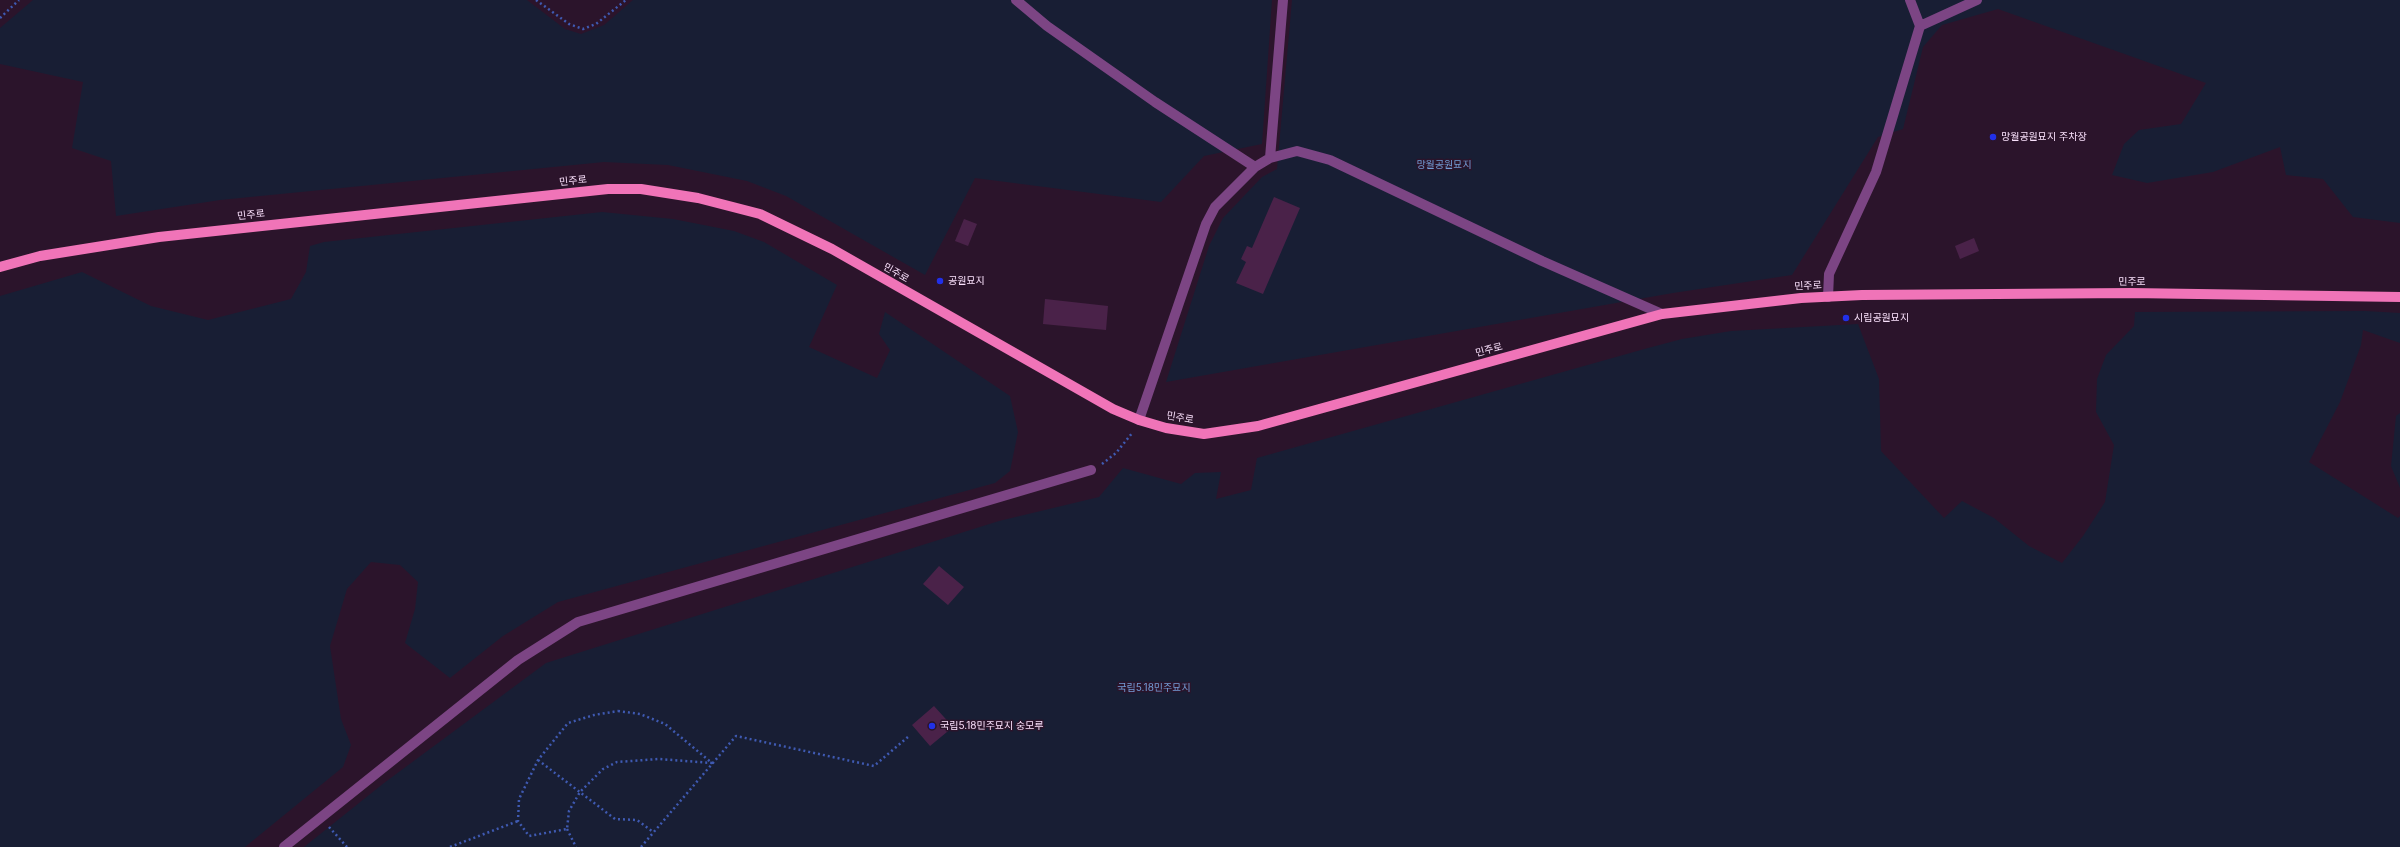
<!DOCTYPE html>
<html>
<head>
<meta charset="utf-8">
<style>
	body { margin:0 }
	canvas { display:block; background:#2b142b }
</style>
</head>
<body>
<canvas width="2400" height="847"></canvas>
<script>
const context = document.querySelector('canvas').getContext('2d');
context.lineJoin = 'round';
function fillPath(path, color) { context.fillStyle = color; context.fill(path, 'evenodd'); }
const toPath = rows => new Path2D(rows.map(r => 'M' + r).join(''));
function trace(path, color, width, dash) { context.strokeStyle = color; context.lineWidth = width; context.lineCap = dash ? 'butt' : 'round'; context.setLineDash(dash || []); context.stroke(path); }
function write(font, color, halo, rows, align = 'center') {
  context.font = font + ' Inter,"Noto Sans KR",sans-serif'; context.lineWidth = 3; context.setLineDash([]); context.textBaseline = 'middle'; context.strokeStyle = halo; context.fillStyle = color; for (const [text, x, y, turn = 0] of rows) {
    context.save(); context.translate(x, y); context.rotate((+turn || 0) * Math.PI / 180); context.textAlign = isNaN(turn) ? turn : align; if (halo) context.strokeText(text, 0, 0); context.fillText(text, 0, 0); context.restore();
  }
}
fillPath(toPath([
	[33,0,527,0,565,29,581,34,604,25,633,0,1272,0,1262,144,1204,156,1161,202,975,178,925,275,786,196,747,181,668,165,604,162,220,200,116,216,111,161,72,148,83,82,0,64,0,28],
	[1292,0,2400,0,2400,223,2353,217,2323,179,2286,175,2280,147,2213,172,2147,183,2112,175,2124,144,2139,130,2181,124,2206,83,1998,9,1942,25,1923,47,1903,129,1878,137,1792,275,1673,293,1166,382,1209,246,1223,218,1262,177,1277,169],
	[602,212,673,219,734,231,764,242,837,285,809,347,877,378,890,350,879,334,885,312,1010,396,1018,432,1010,471,995,483,558,602,503,636,450,678,405,643,415,609,418,582,400,565,371,562,347,589,330,646,341,719,351,745,343,767,245,847,0,847,0,296,82,272,151,306,208,320,291,299,306,272,310,246,324,242],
	[2365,311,2400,313,2400,343,2363,330,2361,345,2340,402,2309,462,2398,518,2400,516,2400,847,304,847,384,783,546,663,999,521,1099,497,1123,468,1181,484,1195,473,1221,472,1216,499,1251,490,1257,458,1648,348,1682,339,1731,331,1858,324,1879,379,1881,451,1944,518,1962,501,1994,518,2029,546,2062,563,2083,536,2105,502,2114,445,2096,412,2097,379,2106,355,2134,326,2135,312],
	[2400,413,2400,488,2391,466,2396,416]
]), '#181e34');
fillPath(toPath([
	[1274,197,1300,208,1263,294,1236,283,1246,262,1241,259,1247,246,1252,248],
	[964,219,977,224,968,246,955,241],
	[1974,238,1979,251,1960,259,1955,246],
	[1045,299,1108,306,1106,330,1043,324],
	[939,566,964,587,948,605,923,584],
	[934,706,953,727,930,746,912,725]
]), '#4a2249');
trace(toPath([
	[536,0,569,24,583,29,596,24,626,0],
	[0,18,19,0],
	[1102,464,1116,453,1133,432],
	[618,711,640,714,665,724,712,763,659,759,617,762,603,769,580,792,569,811,567,829,529,836,518,821,519,799,538,760,568,723,594,715,618,711],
	[538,760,615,819,637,820,653,832],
	[329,827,347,847],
	[567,829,576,847],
	[450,847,518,821],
	[641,847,736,736,874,766,909,736]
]), '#3f5ab2', 2.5, [2, 3]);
trace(toPath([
	[1016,0,1047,26,1155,102,1255,167],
	[1920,26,1977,0],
	[1270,158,1283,0],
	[1828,297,1829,274,1876,172,1920,26,1910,0],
	[1139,420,1206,224,1215,207,1255,167,1270,158,1297,151,1330,160,1542,261,1662,314],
	[284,847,518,660,578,622,1091,470]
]), '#7c4584', 10);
trace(toPath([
	[0,267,40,256,159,237,608,189,641,189,698,198,760,214,832,249,1113,409,1139,420,1166,428,1204,434,1258,426,1662,314,1801,298,1862,295,2131,293,2400,297]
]), '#f074b8', 10);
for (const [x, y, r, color] of [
	[1993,137,4,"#2130e8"],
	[940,281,4,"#2130e8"],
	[1846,318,4,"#2130e8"],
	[932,726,4,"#2130e8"]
]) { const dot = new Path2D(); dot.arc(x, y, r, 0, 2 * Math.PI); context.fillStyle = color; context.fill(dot); trace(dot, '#2b142b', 1.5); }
write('10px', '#fae1fc', '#2b142b', [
	["망월공원묘지 주차장",2001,137],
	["공원묘지",948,281],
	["시립공원묘지",1854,318],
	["국립5.18민주묘지 숭모루",940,726]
], 'left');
write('10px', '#739dd6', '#2b142b', [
	["망월공원묘지",1444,165],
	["국립5.18민주묘지",1154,688]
]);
write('10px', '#fae1fc', '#2b142b', [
	["민주로",573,181,-6],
	["민주로",251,215,-6],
	["민주로",896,273,30],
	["민주로",2132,282],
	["민주로",1808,286,-3],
	["민주로",1489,350,-15],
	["민주로",1180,418,10]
]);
</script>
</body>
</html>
